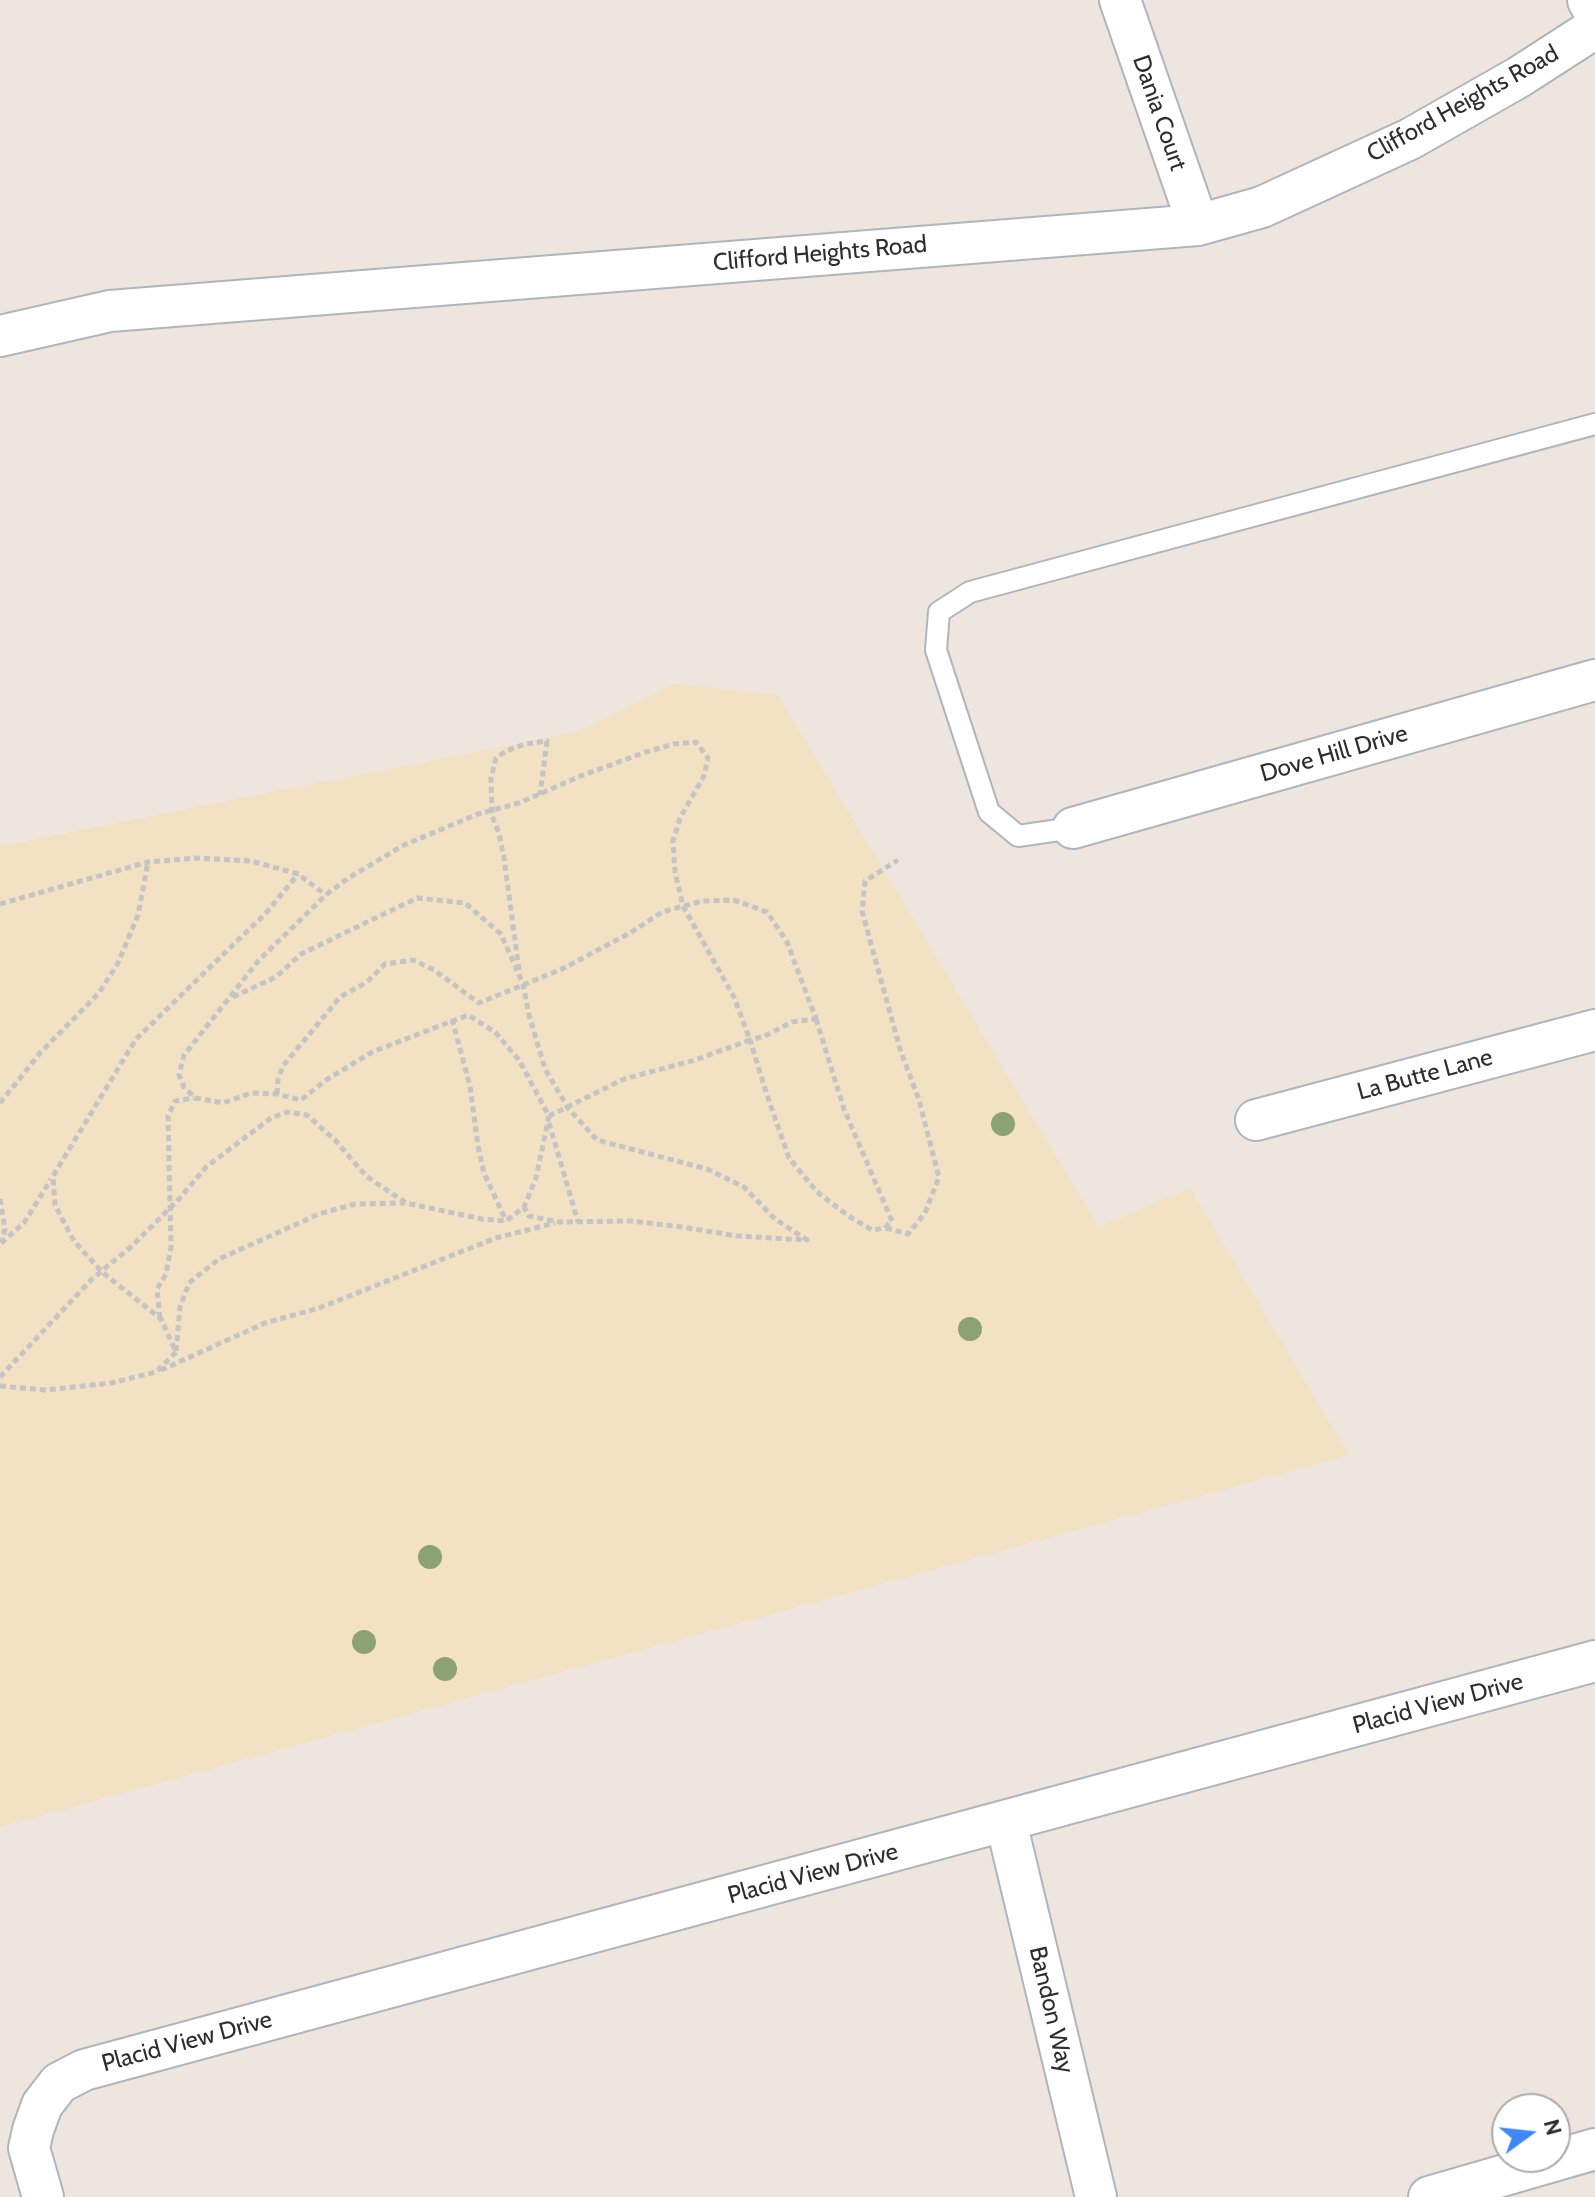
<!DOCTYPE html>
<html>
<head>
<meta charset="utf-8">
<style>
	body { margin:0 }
	#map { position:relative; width:1595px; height:2197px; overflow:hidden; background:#eee5df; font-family:Cabin,sans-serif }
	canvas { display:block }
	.north { position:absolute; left:1491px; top:2093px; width:80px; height:80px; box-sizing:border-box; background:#fff; border:2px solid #ababab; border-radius:50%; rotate:75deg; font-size:22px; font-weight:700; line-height:32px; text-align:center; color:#2d2d2d }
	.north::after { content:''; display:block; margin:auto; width:28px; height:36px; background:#4088fa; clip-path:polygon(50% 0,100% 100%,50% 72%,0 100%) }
</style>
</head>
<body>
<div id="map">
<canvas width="1595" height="2197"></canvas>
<div class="north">N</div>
</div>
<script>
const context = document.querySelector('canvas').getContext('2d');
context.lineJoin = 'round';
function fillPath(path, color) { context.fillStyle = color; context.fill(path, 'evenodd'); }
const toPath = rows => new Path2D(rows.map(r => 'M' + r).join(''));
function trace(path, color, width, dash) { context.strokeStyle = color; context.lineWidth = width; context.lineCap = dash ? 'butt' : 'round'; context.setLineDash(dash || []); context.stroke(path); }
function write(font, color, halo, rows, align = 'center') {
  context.font = font + ' Cabin,sans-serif'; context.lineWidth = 6; context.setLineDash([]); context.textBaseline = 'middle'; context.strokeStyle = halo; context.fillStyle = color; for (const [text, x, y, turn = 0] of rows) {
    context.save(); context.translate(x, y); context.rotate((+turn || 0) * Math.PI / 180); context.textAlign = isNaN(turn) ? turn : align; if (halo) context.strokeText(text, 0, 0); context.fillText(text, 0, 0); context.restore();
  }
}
fillPath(toPath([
	[673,684,778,695,1099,1227,1190,1188,1349,1455,0,1827,0,846,577,732]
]), '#f2e1c3');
const lane = toPath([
	[1073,828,1018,836,989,812,936,650,939,612,970,592,1595,424]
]);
const street = toPath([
	[1120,0,1198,225],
	[0,336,110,311,1198,225,1262,207,1410,139,1519,77,1595,28],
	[1073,828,1595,680],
	[1256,1120,1595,1030],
	[1006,1822,1096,2197],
	[43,2197,29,2148,33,2130,42,2105,59,2083,84,2070,1595,1661],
	[1429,2197,1595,2149]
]);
const secondary = toPath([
	[1590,0,1595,9]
]);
trace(lane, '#afb5bd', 24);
trace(street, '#afb5bd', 44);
trace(secondary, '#afb5bd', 48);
trace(toPath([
	[0,904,148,862,197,858,251,861,298,874,326,895],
	[519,970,504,858,499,833,492,816,491,778,496,758,506,751,525,744,547,741,540,795],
	[233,997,276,977,301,954,417,898,465,903,501,934,523,984,529,1015,545,1069,568,1108,597,1140,707,1169,744,1187,775,1219,807,1240,737,1236,682,1227,631,1221,559,1222,529,1216,524,1207],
	[452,1019,470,1086,478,1146,484,1173,506,1221],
	[816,1019,844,1109,892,1221,885,1228,872,1230,850,1217,817,1192,789,1158,767,1095,750,1040,765,1036,792,1022,816,1019],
	[277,1094,278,1079,283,1066,340,997,367,982,385,964,413,960,434,970,479,1003,562,969,630,933,662,912,702,901,734,900,767,912,787,942,816,1019],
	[0,1103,40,1053,99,993,118,963,138,915,148,862],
	[549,1123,578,1222],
	[0,1199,5,1229,2,1240],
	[886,1228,908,1234,925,1213,939,1177,919,1100,900,1049,862,911,865,881,898,860],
	[1,1243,24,1223,51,1179],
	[160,1318,157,1289,166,1274,171,1247,168,1116,175,1101,194,1098],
	[176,1351,180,1307,189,1283,219,1259,319,1214,355,1204,405,1203],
	[161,1370,265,1323,319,1308,496,1238,555,1223],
	[0,1377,92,1279,132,1246,180,1198,206,1167,271,1118,287,1112,307,1115,335,1140,366,1176,406,1203,482,1219,506,1221,524,1207,536,1178,549,1116,519,1060,495,1032,468,1015,372,1052,326,1080,301,1100,277,1094,251,1093,223,1103,195,1098,184,1087,179,1075,184,1055,259,960,328,893,350,877,404,845,478,814,519,803,583,775,646,752,674,744,696,742,708,758,704,776,680,818,673,841,675,872,683,906,734,997,750,1040,695,1060,624,1079,549,1116],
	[0,1386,46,1390,111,1383,156,1372,176,1352,161,1319,102,1272,74,1241,55,1205,53,1176,136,1039,267,912,298,874]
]), '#c4c4c4', 5, [6, 4]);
trace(lane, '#fff', 20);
trace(street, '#fff', 40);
trace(secondary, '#fff', 44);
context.fillStyle = '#8ca273';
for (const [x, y] of [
	[1003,1124],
	[970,1329],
	[430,1557],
	[364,1642],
	[445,1669]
]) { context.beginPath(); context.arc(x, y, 12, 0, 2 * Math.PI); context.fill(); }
write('24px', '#2d2d2d', '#fff', [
	["Clifford Heights Road",1463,104,-29],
	["Dania Court",1159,113,71],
	["Clifford Heights Road",820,254,-5],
	["Dove Hill Drive",1334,754,-16],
	["La Butte Lane",1425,1075,-15],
	["Placid View Drive",1438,1704,-15],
	["Placid View Drive",813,1874,-15],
	["Bandon Way",1051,2010,77],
	["Placid View Drive",187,2042,-15]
]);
</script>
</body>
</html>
